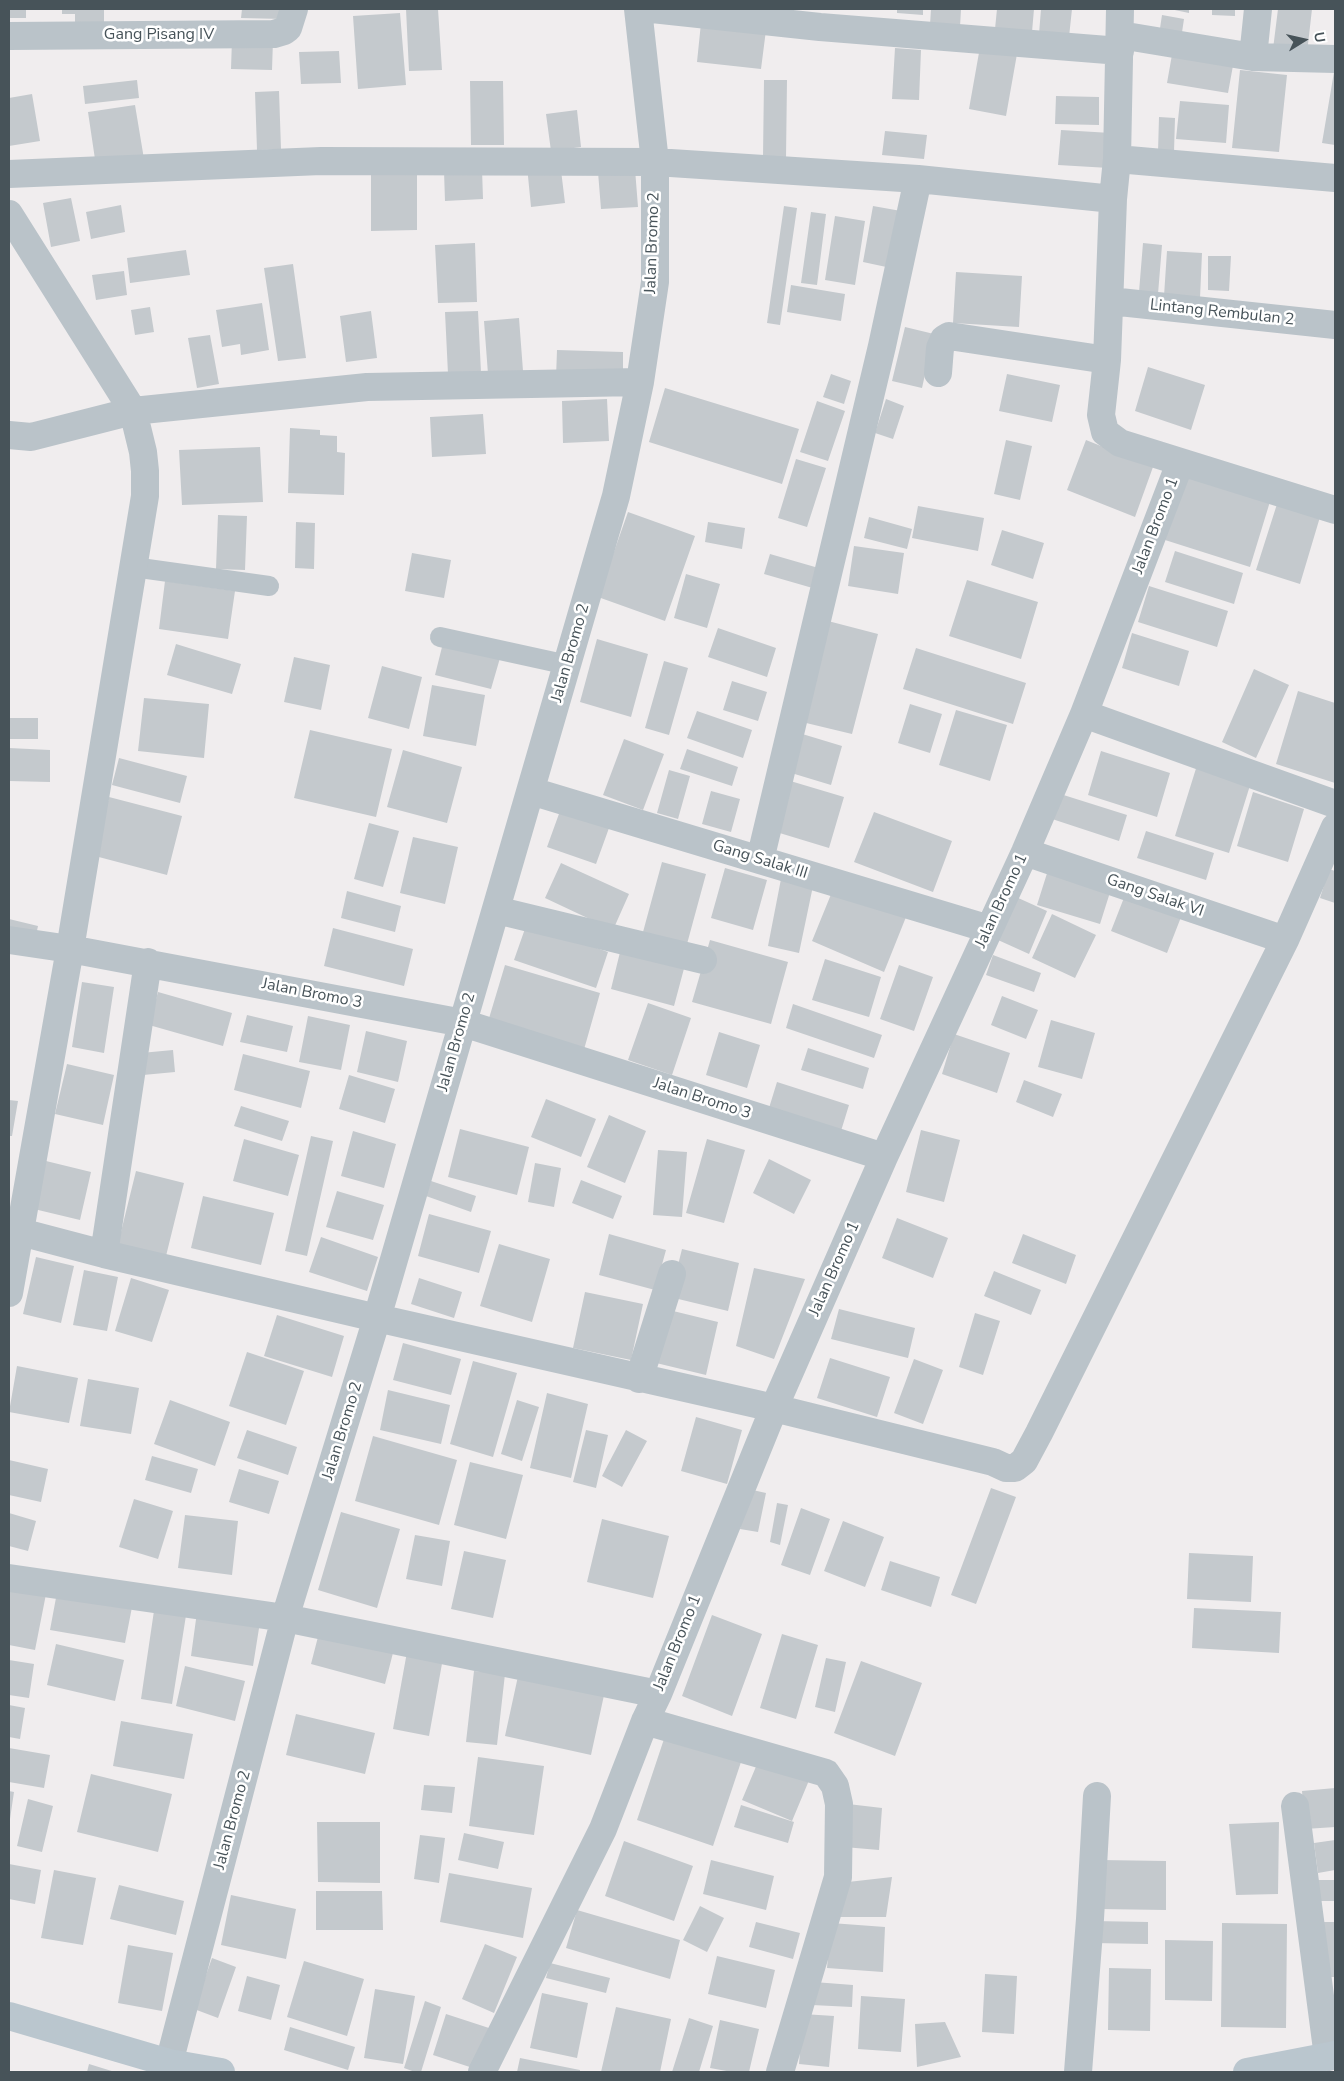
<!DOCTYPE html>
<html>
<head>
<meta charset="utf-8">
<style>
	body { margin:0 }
	#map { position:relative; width:1344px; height:2081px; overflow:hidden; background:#f0edee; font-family:"Nunito Sans",sans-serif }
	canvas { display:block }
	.frame { position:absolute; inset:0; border:10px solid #475359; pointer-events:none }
	.north { position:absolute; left:1279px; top:15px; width:50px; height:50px; -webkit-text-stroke:4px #fff; paint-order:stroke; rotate:80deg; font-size:14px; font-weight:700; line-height:20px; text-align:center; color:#475359 }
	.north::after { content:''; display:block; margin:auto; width:18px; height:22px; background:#475359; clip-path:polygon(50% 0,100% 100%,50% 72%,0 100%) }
</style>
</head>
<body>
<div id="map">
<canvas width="1344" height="2081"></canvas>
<div class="frame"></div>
<div class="north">U</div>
</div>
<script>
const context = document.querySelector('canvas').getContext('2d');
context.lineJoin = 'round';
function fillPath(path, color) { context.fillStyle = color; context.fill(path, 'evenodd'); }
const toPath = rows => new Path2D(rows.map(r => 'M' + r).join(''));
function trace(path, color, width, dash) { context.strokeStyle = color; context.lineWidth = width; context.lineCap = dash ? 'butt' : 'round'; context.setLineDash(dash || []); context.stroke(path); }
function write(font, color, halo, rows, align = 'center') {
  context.font = font + ' "Nunito Sans",sans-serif'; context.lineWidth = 5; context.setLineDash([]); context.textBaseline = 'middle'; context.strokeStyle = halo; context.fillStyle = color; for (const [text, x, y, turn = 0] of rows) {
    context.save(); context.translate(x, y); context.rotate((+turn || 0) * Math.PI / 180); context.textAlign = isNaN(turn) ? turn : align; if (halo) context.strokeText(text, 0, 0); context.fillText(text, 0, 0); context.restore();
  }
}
fillPath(toPath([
	[9,9,26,9,26,18,9,18],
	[62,9,104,9,104,24,75,23,75,14,62,14],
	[242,9,284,9,283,19,241,18],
	[406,9,438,9,442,70,409,71],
	[897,9,923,9,923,15,897,13],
	[931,9,961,9,960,27,930,25],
	[997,9,1034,9,1032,32,995,29],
	[1041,9,1072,9,1069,37,1039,34],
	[1170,9,1189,9,1189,13],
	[1212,9,1235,9,1235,16,1212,15],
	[1278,9,1312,9,1307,53,1273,49],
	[400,13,406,85,358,89,353,16],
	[1162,15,1184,19,1181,39,1159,35],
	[701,23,766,30,761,69,697,62],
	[232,39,273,40,272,70,231,69],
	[980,47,1017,54,1006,116,969,109],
	[895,48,921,50,919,100,892,99],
	[1173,49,1234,60,1228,93,1167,83],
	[339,51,341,83,301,84,299,52],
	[1240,70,1287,75,1279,152,1232,148],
	[1334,72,1335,72,1335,145,1322,143],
	[137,80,139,98,85,104,83,86],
	[764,80,787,80,786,158,763,157],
	[470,81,503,81,504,145,471,145],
	[279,91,281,149,257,150,255,92],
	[32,94,40,141,9,146,9,98],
	[1056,96,1099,97,1099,125,1055,124],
	[1180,101,1229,105,1226,143,1176,139],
	[135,105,144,159,96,166,88,112],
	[577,110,581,147,551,151,546,114],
	[1159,117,1175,118,1174,152,1158,152],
	[1061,130,1111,133,1109,168,1058,165],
	[885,131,927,135,924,159,882,155],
	[560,162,565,203,531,207,527,166],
	[482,169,483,199,445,201,444,171],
	[635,169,638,207,601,209,598,172],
	[417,171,417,230,371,231,371,172],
	[71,198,80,241,51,247,43,203],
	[121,205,125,232,91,239,86,212],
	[784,206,797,208,780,325,767,323],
	[873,206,901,211,891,268,863,262],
	[811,212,826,214,817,285,801,283],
	[835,216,865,221,855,285,825,280],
	[475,243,477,302,438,303,435,245],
	[1143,243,1162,245,1158,294,1139,292],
	[186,250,190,275,130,283,127,258],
	[1167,251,1202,253,1200,298,1164,296],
	[1208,256,1231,256,1229,291,1208,290],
	[293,264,306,358,278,361,264,268],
	[124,271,127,295,96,300,92,275],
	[956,272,1022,276,1019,327,953,323],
	[791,285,845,294,841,321,787,312],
	[262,303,269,350,241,355,240,344,222,347,216,310],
	[150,307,154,332,135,335,131,310],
	[371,311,377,358,346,362,340,316],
	[478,311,481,373,448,374,445,312],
	[519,318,523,371,488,374,484,321],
	[905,327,934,334,922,388,892,381],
	[210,335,219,384,197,388,188,338],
	[557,350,623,352,623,379,556,378],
	[1148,367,1205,385,1191,430,1135,411],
	[831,374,851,381,844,404,823,397],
	[1007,374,1060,385,1052,422,999,411],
	[665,388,799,429,782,484,649,442],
	[607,399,609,441,563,443,562,401],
	[886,399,904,406,893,439,875,433],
	[817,401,845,411,828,461,800,452],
	[483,414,486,454,432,457,430,417],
	[290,428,320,430,320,435,337,436,337,452,345,453,344,495,288,493],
	[1006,440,1032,446,1020,500,994,494],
	[1086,440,1153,467,1135,517,1067,490],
	[260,447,263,502,182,505,179,450],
	[796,459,826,468,807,527,778,518],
	[1188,469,1272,495,1250,567,1165,540],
	[1277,504,1320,517,1300,584,1256,570],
	[918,506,984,518,978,551,912,538],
	[628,512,695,536,665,621,598,597],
	[218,515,247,516,245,570,216,569],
	[869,517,912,529,907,549,864,538],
	[296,522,315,523,314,569,295,568],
	[708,522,745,528,742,549,705,542],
	[1002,530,1044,543,1033,579,991,565],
	[854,546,904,553,898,594,848,586],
	[1175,551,1243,573,1234,604,1165,582],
	[412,553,451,560,444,598,405,591],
	[770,554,822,569,816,589,764,574],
	[686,574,720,584,707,628,674,618],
	[967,580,1038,602,1021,659,949,636],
	[165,581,235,591,228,639,159,629],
	[1149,586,1228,611,1217,647,1138,622],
	[828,621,878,634,852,734,802,722],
	[718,628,776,648,767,677,708,657],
	[1132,633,1189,651,1179,686,1122,668],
	[597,639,648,654,631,717,580,702],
	[443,643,500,658,491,689,435,675],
	[176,644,241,664,232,694,167,675],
	[916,648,1026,683,1013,724,903,689],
	[294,657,330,665,321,710,284,702],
	[664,661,688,668,669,735,645,728],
	[382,666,422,677,409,729,368,718],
	[1254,669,1289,685,1256,758,1222,742],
	[732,681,767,692,758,721,723,710],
	[432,685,485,695,476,746,423,736],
	[1298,691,1335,703,1335,783,1276,764],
	[144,698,209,704,204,758,138,751],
	[910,704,942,714,930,753,898,743],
	[956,710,1007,725,990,781,939,765],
	[697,711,752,730,743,758,687,738],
	[9,718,38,718,38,739,9,739],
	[310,730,392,749,376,817,294,798],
	[799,733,842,746,831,785,788,772],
	[624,739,664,754,643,810,603,795],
	[9,748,50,750,50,782,9,781],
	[687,749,738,767,732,786,680,769],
	[403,750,462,767,447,823,387,807],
	[1101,751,1170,773,1157,817,1088,795],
	[119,758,187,776,180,803,112,785],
	[1198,762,1252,779,1229,853,1175,836],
	[669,770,690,776,678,819,657,813],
	[787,780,844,797,829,848,773,831],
	[711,791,740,799,731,832,702,824],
	[1054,792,1127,815,1119,841,1046,817],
	[1253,792,1304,809,1288,862,1237,846],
	[109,797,182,816,167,875,95,856],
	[560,811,609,828,596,864,547,847],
	[874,812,952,841,933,892,854,862],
	[369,823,399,831,383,887,354,879],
	[1146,831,1214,853,1206,880,1137,858],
	[413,837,458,847,445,904,400,893],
	[662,862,706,874,687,944,643,932],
	[561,863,629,894,613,930,545,898],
	[1049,867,1112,886,1100,924,1037,905],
	[725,868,767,880,753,930,711,918],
	[1329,869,1335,871,1335,903,1320,898],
	[781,879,813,886,799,953,768,946],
	[834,887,906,917,884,972,812,941],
	[1127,890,1183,912,1167,953,1111,931],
	[347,891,401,906,395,932,341,918],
	[1016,897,1047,911,1029,954,998,940],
	[1052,914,1096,935,1075,978,1032,958],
	[9,919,38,926,35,940,9,934],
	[527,923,608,952,596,988,514,960],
	[333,928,413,949,404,986,324,966],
	[710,940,788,962,771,1024,692,1002],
	[622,944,686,961,674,1006,611,989],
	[993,955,1041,973,1034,992,986,975],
	[825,959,881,977,869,1017,812,1000],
	[505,965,600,993,583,1053,487,1025],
	[899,965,933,977,914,1031,880,1019],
	[82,982,114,987,104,1053,72,1047],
	[158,992,232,1013,223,1046,149,1025],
	[1002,996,1038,1010,1026,1039,991,1025],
	[648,1003,691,1018,672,1075,628,1060],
	[793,1004,882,1035,874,1058,786,1028],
	[247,1015,293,1026,287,1052,240,1042],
	[308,1016,350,1025,341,1070,299,1062],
	[1051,1020,1095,1033,1082,1079,1038,1067],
	[366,1031,407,1041,398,1082,357,1072],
	[719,1032,760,1045,747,1088,706,1075],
	[954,1034,1010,1053,997,1093,942,1074],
	[808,1048,869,1068,863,1089,801,1070],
	[173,1050,175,1072,143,1075,141,1053],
	[243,1054,310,1071,301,1108,234,1090],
	[67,1064,114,1075,103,1125,55,1114],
	[349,1075,395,1089,385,1123,339,1109],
	[1024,1080,1062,1094,1053,1117,1016,1102],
	[777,1082,849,1105,841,1131,769,1108],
	[546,1099,596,1119,581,1157,531,1137],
	[9,1100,18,1101,12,1136,9,1136],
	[241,1106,289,1121,282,1141,234,1126],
	[609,1115,646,1131,625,1183,587,1167],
	[460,1129,529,1147,517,1195,448,1177],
	[921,1130,960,1140,944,1202,906,1192],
	[353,1131,396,1144,384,1188,341,1176],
	[311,1136,333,1141,307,1256,285,1251],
	[244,1139,299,1155,288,1196,233,1181],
	[707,1139,745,1150,724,1223,686,1213],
	[658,1150,687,1152,682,1217,653,1215],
	[769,1159,811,1180,794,1214,753,1193],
	[46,1161,91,1172,80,1220,34,1209],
	[535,1163,561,1168,554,1207,528,1202],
	[136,1171,184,1183,166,1256,118,1244],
	[581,1180,622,1196,613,1219,572,1203],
	[431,1181,476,1196,471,1212,426,1196],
	[337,1191,384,1205,373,1240,326,1227],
	[203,1196,274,1213,261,1265,191,1248],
	[429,1214,491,1231,479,1273,418,1256],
	[897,1218,948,1238,933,1278,882,1258],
	[609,1234,666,1250,655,1290,599,1275],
	[1023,1234,1076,1255,1066,1284,1012,1263],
	[321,1237,378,1257,367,1291,309,1272],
	[499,1244,550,1259,532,1322,480,1306],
	[682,1249,739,1263,728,1311,670,1297],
	[36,1257,74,1266,61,1323,23,1314],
	[754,1268,805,1279,774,1359,736,1346],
	[84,1270,118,1277,107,1331,73,1325],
	[994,1271,1041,1290,1031,1315,984,1296],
	[131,1278,169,1290,152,1342,115,1331],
	[419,1278,462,1292,454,1318,411,1304],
	[585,1292,643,1304,631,1360,573,1348],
	[665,1309,718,1322,706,1375,652,1362],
	[839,1309,915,1328,908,1358,831,1339],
	[975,1313,1000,1321,983,1375,959,1367],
	[277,1315,344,1336,332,1377,264,1356],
	[403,1343,461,1359,451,1395,393,1380],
	[247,1352,304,1371,286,1425,229,1406],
	[830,1358,890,1377,877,1417,817,1398],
	[914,1359,943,1370,923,1424,894,1413],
	[473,1361,517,1373,493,1457,450,1444],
	[17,1366,78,1378,69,1423,9,1412],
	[88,1379,139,1388,131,1434,80,1426],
	[388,1390,450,1405,441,1444,380,1430],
	[547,1393,588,1404,571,1478,530,1468],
	[170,1400,230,1422,215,1466,154,1444],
	[517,1400,539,1407,522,1461,501,1454],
	[696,1417,742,1430,727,1484,681,1471],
	[247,1430,297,1447,288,1475,237,1458],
	[586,1430,608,1435,596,1488,573,1482],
	[626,1430,647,1441,622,1487,602,1476],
	[373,1436,457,1460,439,1525,355,1501],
	[152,1456,198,1469,191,1493,145,1480],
	[9,1460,48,1469,41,1502,9,1495],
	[470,1462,523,1475,506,1539,454,1525],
	[239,1469,279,1481,269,1514,229,1502],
	[991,1488,1016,1497,976,1604,951,1595],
	[748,1489,766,1493,758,1532,740,1529],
	[134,1499,173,1511,158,1559,119,1547],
	[777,1503,788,1505,780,1545,770,1542],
	[801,1508,830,1519,810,1575,781,1565],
	[341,1512,400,1529,377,1608,318,1590],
	[9,1513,36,1521,28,1551,9,1546],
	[185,1515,238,1521,232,1575,178,1568],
	[602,1519,669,1536,653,1598,587,1582],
	[843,1521,884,1537,865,1587,824,1571],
	[415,1535,450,1541,442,1586,406,1579],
	[464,1551,506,1560,493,1618,451,1609],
	[1189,1553,1253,1556,1251,1602,1187,1599],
	[890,1561,940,1577,931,1607,881,1590],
	[9,1581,47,1589,35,1650,9,1645],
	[58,1587,133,1602,125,1643,50,1630],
	[155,1604,187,1609,172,1704,141,1699],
	[1194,1608,1281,1612,1279,1653,1192,1648],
	[197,1612,260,1622,253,1666,191,1656],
	[712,1615,762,1634,732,1716,682,1696],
	[320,1629,394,1649,385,1684,311,1664],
	[782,1634,818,1645,796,1719,760,1708],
	[56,1644,124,1660,115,1701,47,1685],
	[407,1652,443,1658,429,1736,393,1729],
	[826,1658,846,1662,835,1712,815,1707],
	[9,1660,34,1664,29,1698,9,1695],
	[861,1661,922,1683,895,1756,834,1733],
	[185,1666,245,1681,235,1721,176,1706],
	[520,1667,606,1686,591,1755,505,1736],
	[474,1671,505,1674,497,1745,466,1742],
	[9,1705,25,1708,20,1739,9,1737],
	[296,1714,375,1733,365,1774,286,1755],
	[121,1721,193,1734,184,1779,113,1766],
	[665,1736,741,1762,713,1846,637,1820],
	[9,1748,50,1755,44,1788,9,1782],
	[478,1757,544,1766,534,1835,469,1826],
	[760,1757,810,1778,792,1821,742,1800],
	[91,1774,172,1794,158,1852,77,1832],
	[424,1785,455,1787,452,1813,421,1810],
	[1335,1788,1335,1827,1305,1829,1302,1791],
	[9,1791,14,1792,10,1819,9,1819],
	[28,1799,53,1806,42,1852,17,1846],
	[848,1804,882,1808,879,1850,844,1847],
	[741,1805,794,1822,788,1843,734,1827],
	[317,1822,380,1822,380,1883,318,1882],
	[1279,1822,1278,1894,1236,1895,1229,1824],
	[464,1833,504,1842,498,1869,458,1860],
	[420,1835,445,1838,439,1883,414,1879],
	[1335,1840,1335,1870,1318,1873,1314,1843],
	[624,1841,693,1866,674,1921,605,1896],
	[711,1860,774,1876,766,1910,703,1894],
	[1100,1860,1166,1861,1166,1910,1099,1909],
	[9,1864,41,1870,35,1904,9,1899],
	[54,1870,96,1878,83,1945,41,1938],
	[449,1873,532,1888,523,1938,440,1922],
	[892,1877,886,1917,832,1917,848,1882],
	[1318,1880,1335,1880,1335,1901,1318,1901],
	[119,1885,184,1901,176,1935,110,1919],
	[316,1891,382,1891,383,1930,316,1930],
	[231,1895,296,1909,286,1959,221,1945],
	[700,1906,724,1918,707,1952,683,1940],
	[577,1910,680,1940,670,1979,566,1948],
	[1093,1921,1148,1922,1148,1944,1093,1943],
	[756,1922,800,1933,793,1959,749,1947],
	[1321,1922,1335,1922,1335,1977,1320,1977],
	[831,1923,885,1927,883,1972,827,1968],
	[1222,1923,1287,1924,1286,2028,1221,2027],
	[1165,1940,1213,1941,1212,2001,1165,2000],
	[485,1944,517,1957,494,2013,462,1999],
	[128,1945,173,1953,162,2011,118,2003],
	[717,1956,775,1970,766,2008,708,1994],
	[212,1958,236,1967,218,2018,194,2009],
	[304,1961,364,1979,347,2036,287,2017],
	[550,1963,610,1978,606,1993,546,1978],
	[1109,1968,1151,1969,1150,2031,1108,2030],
	[985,1974,1017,1976,1014,2034,982,2032],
	[247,1976,280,1985,271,2020,238,2011],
	[814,1982,853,1985,852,2007,812,2005],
	[375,1989,415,1996,403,2064,364,2058],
	[542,1993,588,2003,577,2058,530,2048],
	[861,1996,905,1999,901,2052,858,2049],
	[425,2001,441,2007,421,2072,415,2072,404,2068],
	[616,2007,671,2019,660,2072,601,2072],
	[446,2014,489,2028,476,2069,433,2055],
	[803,2014,834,2016,829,2067,799,2064],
	[689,2018,713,2026,699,2072,672,2072],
	[720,2020,759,2029,749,2072,732,2072,710,2068],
	[945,2022,961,2057,917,2067,915,2024],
	[290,2027,355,2047,348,2070,284,2050],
	[520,2058,580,2070,580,2072,517,2072],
	[89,2064,115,2072,87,2072]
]), '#c4c9cd');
trace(toPath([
	[133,567,269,586],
	[440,637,568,665]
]), '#bac3c9', 20);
trace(toPath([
	[652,9,820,27,1120,51],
	[1120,9,1117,159,1113,199,1107,360,1101,415,1105,432,1120,443,1335,510],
	[1120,35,1253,57,1335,59],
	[9,36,274,34,284,31,288,28,294,9],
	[1253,57,1258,9],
	[1117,159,1335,178],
	[9,174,321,161,655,162,918,179,1113,199],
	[9,214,133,411,143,452,145,471,145,496,70,949,9,940],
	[1110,301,1335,325],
	[938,373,940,348,944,339,949,336,1107,360],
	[9,435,31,437,133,411,367,387,640,382],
	[1084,714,1335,804],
	[531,791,989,929],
	[1025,852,1285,940],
	[760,860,882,346,918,179],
	[496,910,703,960],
	[9,1229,104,1254,377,1318,774,1408,993,1462,1006,1468,1015,1468,1024,1461,1039,1433,1285,940,1335,827],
	[104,1254,148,962],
	[9,1293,70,949,463,1023,884,1157],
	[639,1379,672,1274],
	[9,1578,285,1618,658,1694],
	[645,1721,826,1773,835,1786,839,1804,838,1877,780,2072],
	[1295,1806,1328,2057],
	[169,2063,285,1618,377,1318,616,496,640,382,655,282,655,162,638,9],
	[482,2072,603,1829,645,1721,658,1694,774,1408,884,1157,1025,852,1084,714,1180,463],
	[1078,2072,1090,1919,1097,1796]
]), '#bac3c9', 28);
trace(toPath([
	[9,2016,169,2063,221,2072],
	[1247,2072,1335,2055]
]), '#bac6ce', 28);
write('16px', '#475359', '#fff', [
	["Gang Pisang IV",159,35],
	["Jalan Bromo 2",653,243,-88],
	["Lintang Rembulan 2",1222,313,6],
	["Jalan Bromo 1",1156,526,-69],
	["Jalan Bromo 2",571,653,-74],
	["Gang Salak III",760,860,17],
	["Gang Salak VI",1155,896,19],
	["Jalan Bromo 1",1002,901,-65],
	["Jalan Bromo 3",312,994,11],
	["Jalan Bromo 2",457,1042,-74],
	["Jalan Bromo 3",702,1099,18],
	["Jalan Bromo 1",835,1269,-66],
	["Jalan Bromo 2",343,1431,-73],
	["Jalan Bromo 1",678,1643,-68],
	["Jalan Bromo 2",233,1820,-75]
]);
</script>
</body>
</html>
